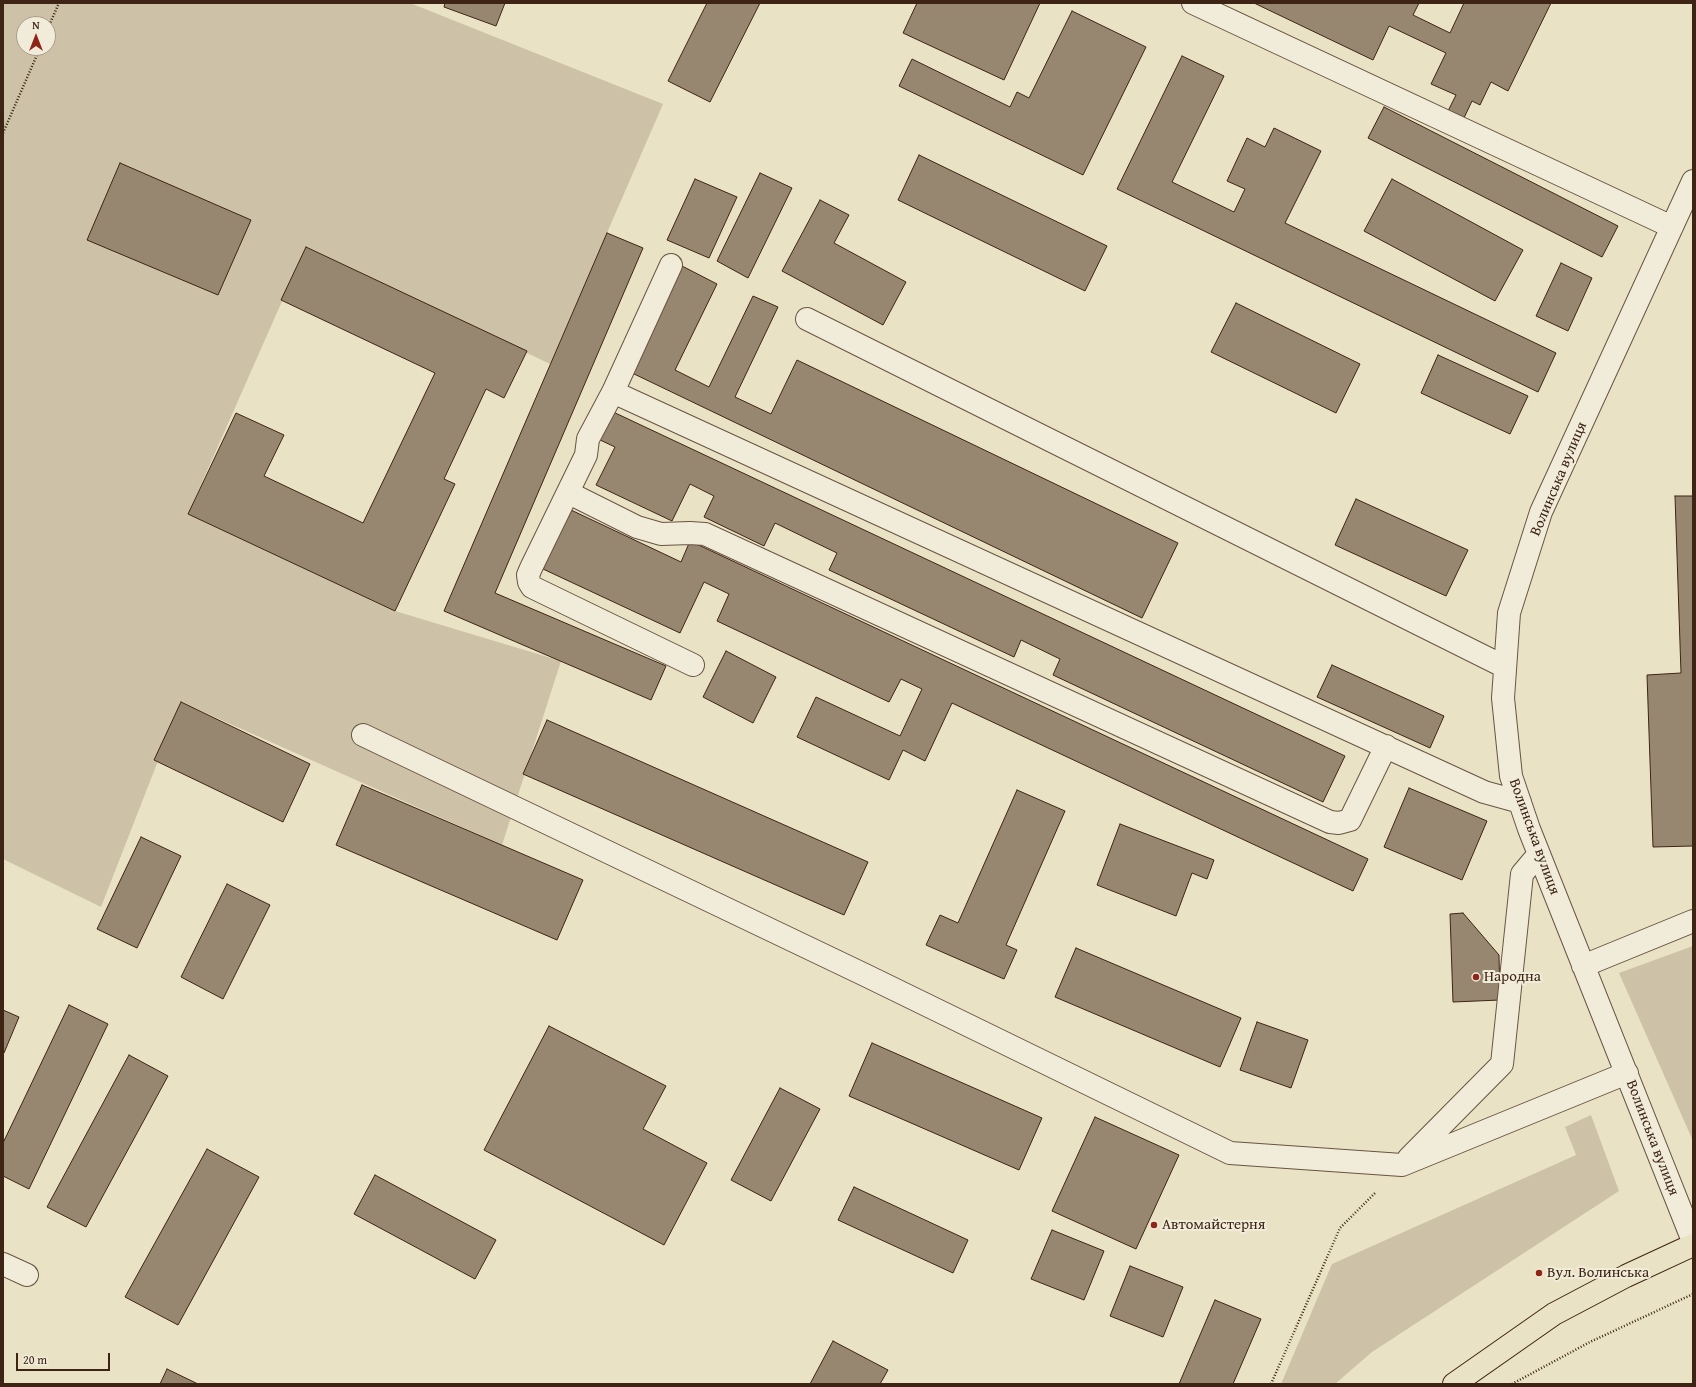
<!DOCTYPE html>
<html>
<head>
<meta charset="utf-8">
<style>
	body { margin:0 }
	#map { position:relative; width:1696px; height:1387px; overflow:hidden; background:#eae2c5; font-family:"Gentium Book Plus",serif }
	canvas { display:block }
	.frame { position:absolute; inset:0; border:4px solid #3d2415; pointer-events:none }
	.north { position:absolute; left:16px; top:16px; width:40px; height:40px; box-sizing:border-box; background:#f1ecd9; border:1px solid #a99c8b; border-radius:50%; rotate:0deg; font-size:11px; font-weight:700; line-height:16px; text-align:center; color:#3d2415 }
	.north::after { content:''; display:block; margin:auto; width:14px; height:18px; background:#8f2418; clip-path:polygon(50% 0,100% 100%,50% 72%,0 100%) }
	.scale { position:absolute; left:16px; top:1353px; width:94px; height:18px; box-sizing:border-box; border:2px solid #3d2415; border-top:0; padding-left:5px; font-size:12px; line-height:14px; white-space:nowrap; color:#3d2415; -webkit-text-stroke:3px #f1ecd9; paint-order:stroke }
</style>
</head>
<body>
<div id="map">
<canvas width="1696" height="1387"></canvas>
<div class="frame"></div>
<div class="north">N</div>
<div class="scale">20 m</div>
</div>
<script>
const context = document.querySelector('canvas').getContext('2d');
context.lineJoin = 'round';
function fillPath(path, color) { context.fillStyle = color; context.fill(path, 'evenodd'); }
const toPath = rows => new Path2D(rows.map(r => 'M' + r).join(''));
function trace(path, color, width, dash) { context.strokeStyle = color; context.lineWidth = width; context.lineCap = dash ? 'butt' : 'round'; context.setLineDash(dash || []); context.stroke(path); }
function write(font, color, halo, rows, align = 'center') {
  context.font = font + ' "Gentium Book Plus",serif'; context.lineWidth = 4; context.setLineDash([]); context.textBaseline = 'middle'; context.strokeStyle = halo; context.fillStyle = color; for (const [text, x, y, turn = 0] of rows) {
    context.save(); context.translate(x, y); context.rotate((+turn || 0) * Math.PI / 180); context.textAlign = isNaN(turn) ? turn : align; if (halo) context.strokeText(text, 0, 0); context.fillText(text, 0, 0); context.restore();
  }
}
fillPath(toPath([
	[3,3,410,3,663,104,550,364,306,247,188,514,395,611,561,661,502,845,181,702,101,907,3,859],
	[24,24,48,24,48,48,24,48],
	[1693,946,1693,1141,1619,973],
	[1591,1115,1619,1191,1372,1352,1335,1384,1281,1384,1332,1264,1576,1155,1565,1127]
]), '#cdc2a7');
const building = toPath([
	[445,3,505,3,496,26,444,7,445,3],
	[707,3,760,3,710,102,668,81,707,3],
	[917,3,1040,3,1004,80,903,33,917,3],
	[1254,3,1419,3,1413,15,1450,33,1464,3,1551,3,1508,91,1491,82,1480,105,1472,101,1463,120,1447,113,1456,95,1431,84,1446,53,1389,26,1373,60,1254,3],
	[1072,11,1146,47,1083,175,899,86,912,59,1010,107,1017,92,1029,98,1072,11],
	[1182,56,1224,76,1172,182,1234,212,1245,189,1227,181,1247,138,1265,147,1274,128,1321,151,1285,223,1556,353,1538,392,1117,189,1182,56],
	[1384,107,1618,226,1602,257,1368,138,1384,107],
	[919,155,1107,246,1085,291,898,200,919,155],
	[120,163,251,220,218,295,87,240,120,163],
	[760,173,792,188,748,278,717,261,760,173],
	[695,179,737,197,709,258,667,240,695,179],
	[1392,179,1523,250,1495,301,1364,231,1392,179],
	[820,200,849,215,834,243,906,282,883,325,782,271,820,200],
	[607,233,643,248,495,593,666,666,651,700,444,611,607,233],
	[306,247,527,351,504,398,486,389,444,479,455,484,395,611,188,514,236,413,284,435,264,476,363,523,435,373,281,300,306,247],
	[1561,263,1592,278,1568,331,1536,316,1561,263],
	[682,266,717,284,675,370,709,387,753,296,778,307,735,397,771,414,797,360,1178,543,1142,618,630,372,682,266],
	[1236,303,1360,364,1336,413,1211,352,1236,303],
	[1438,355,1528,396,1510,434,1421,393,1438,355],
	[611,411,1345,756,1323,802,1053,675,1060,659,1021,640,1014,657,829,570,837,553,775,523,764,546,704,517,714,496,690,484,672,521,596,485,615,447,598,439,611,411],
	[1675,496,1693,496,1693,846,1653,847,1647,675,1681,673,1675,496],
	[1356,499,1468,550,1446,596,1335,545,1356,499],
	[571,510,681,562,690,541,1368,859,1353,891,952,703,925,761,903,750,889,780,797,737,816,697,900,736,922,689,901,679,889,702,717,621,729,594,704,582,680,633,543,569,571,510],
	[726,651,776,677,753,723,703,697,726,651],
	[1332,665,1444,716,1430,748,1317,697,1332,665],
	[181,702,310,764,283,822,154,760,181,702],
	[547,720,868,862,844,915,523,774,547,720],
	[362,785,583,880,557,940,336,845,362,785],
	[1409,788,1487,821,1462,880,1384,847,1409,788],
	[1017,790,1065,811,1006,945,1017,950,1004,979,926,945,940,915,958,923,1017,790],
	[1120,824,1214,860,1207,879,1192,873,1176,916,1097,885,1120,824],
	[141,837,181,856,137,948,97,929,141,837],
	[227,884,270,905,223,999,181,977,227,884],
	[1463,913,1499,955,1500,1000,1453,1002,1450,914,1463,913],
	[1076,948,1241,1018,1220,1067,1055,997,1076,948],
	[69,1005,108,1024,29,1189,3,1176,3,1143,69,1005],
	[3,1010,19,1017,4,1053,3,1053,3,1010],
	[1257,1022,1308,1040,1291,1088,1240,1070,1257,1022],
	[549,1026,666,1086,643,1129,707,1163,664,1245,484,1150,549,1026],
	[872,1043,1042,1118,1019,1170,849,1096,872,1043],
	[129,1055,168,1076,86,1227,47,1207,129,1055],
	[780,1088,820,1109,771,1201,731,1180,780,1088],
	[1095,1117,1179,1155,1136,1249,1052,1211,1095,1117],
	[207,1149,259,1177,178,1325,125,1297,207,1149],
	[375,1175,496,1240,475,1279,354,1214,375,1175],
	[854,1187,968,1240,953,1273,838,1220,854,1187],
	[1052,1230,1104,1251,1084,1300,1031,1279,1052,1230],
	[1130,1266,1183,1287,1163,1337,1110,1316,1130,1266],
	[1215,1300,1261,1319,1233,1384,1179,1384,1215,1300],
	[833,1341,888,1370,880,1384,810,1384,833,1341],
	[167,1369,198,1384,160,1384,167,1369]
]);
fillPath(building, '#978771');
trace(building, '#3d2415', 1);
const minor = toPath([
	[1193,3,1672,227],
	[1693,181,1541,512,1509,613,1503,698,1511,776,1529,829,1693,1241],
	[671,265,613,392,588,439,586,455,531,568,528,575,529,582,532,587,693,665],
	[807,319,1505,667],
	[613,392,1484,792,1520,802],
	[569,493,637,527,661,534,690,533,705,534,1330,822,1339,823,1350,820,1386,746],
	[363,735,865,975,1230,1153,1402,1165,1627,1073],
	[1583,966,1693,921],
	[1409,1158,1502,1064,1522,874,1538,855],
	[3,1264,27,1275]
]);
const major = toPath([
	[1454,1384,1554,1314,1626,1276,1693,1245]
]);
trace(minor, '#685441', 24);
trace(major, '#3d2415', 24);
trace(toPath([
	[48,28,59,3],
	[3,133,40,48],
	[1271,1384,1340,1228,1376,1192],
	[1512,1384,1590,1342,1693,1294]
]), '#3d2415', 2.5, [1, 2]);
trace(minor, '#f1ecd9', 22);
trace(major, '#eae2c5', 22);
for (const [x, y, r, color] of [
	[1476,977,4,"#8f2418"],
	[1154,1225,4,"#8f2418"],
	[1539,1273,4,"#8f2418"]
]) { const dot = new Path2D(); dot.arc(x, y, r, 0, 2 * Math.PI); context.fillStyle = color; context.fill(dot); trace(dot, '#f1ecd9', 1.5); }
write('15px', '#3d2415', '#f1ecd9', [
	["Волинська вулиця",1559,479,-67],
	["Волинська вулиця",1534,837,70],
	["Волинська вулиця",1652,1138,69]
]);
write('15px', '#3d2415', '#f1ecd9', [
	["Народна",1484,977],
	["Автомайстерня",1162,1225],
	["Вул. Волинська",1547,1273]
], 'left');
</script>
</body>
</html>
